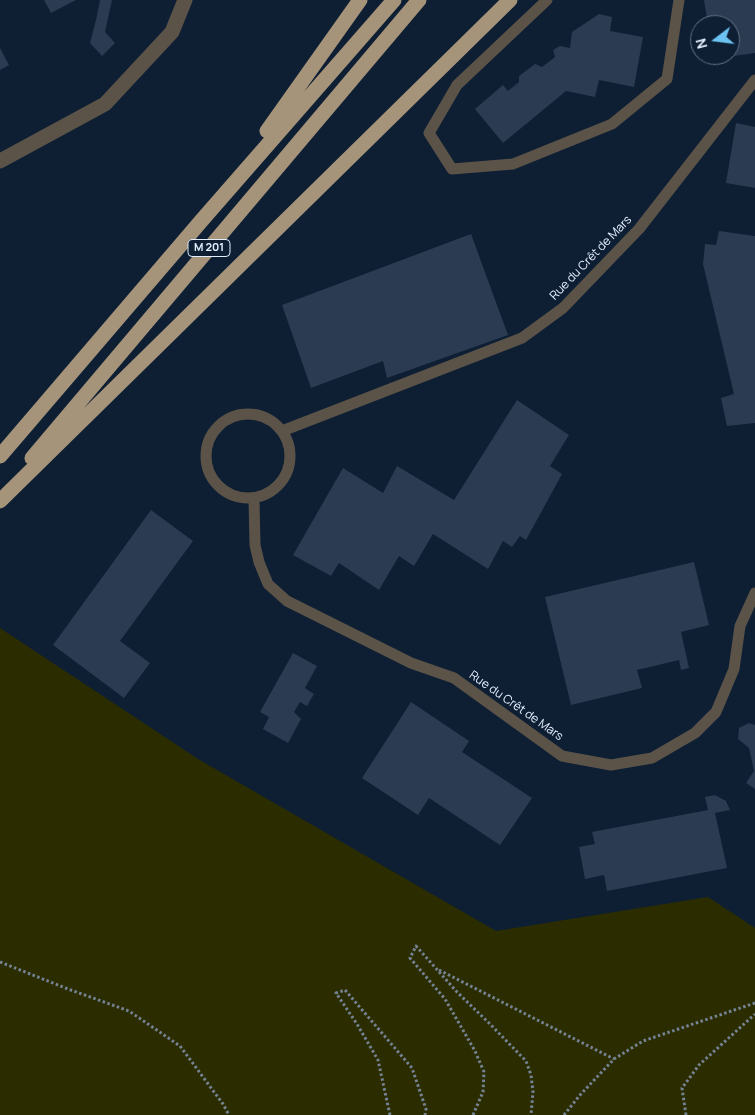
<!DOCTYPE html>
<html>
<head>
<meta charset="utf-8">
<style>
	body { margin:0 }
	#map { position:relative; width:755px; height:1115px; overflow:hidden; background:#0e1f34; font-family:Manrope,sans-serif }
	canvas { display:block }
	.north { position:absolute; left:690px; top:15px; width:50px; height:50px; box-sizing:border-box; background:#0e1f34; border:1px solid #637284; border-radius:50%; rotate:255deg; font-size:14px; font-weight:700; line-height:20px; text-align:center; color:#e3eefd }
	.north::after { content:''; display:block; margin:auto; width:18px; height:22px; background:#6cc3f2; clip-path:polygon(50% 0,100% 100%,50% 72%,0 100%) }
</style>
</head>
<body>
<div id="map">
<canvas width="755" height="1115"></canvas>
<div class="north">N</div>
</div>
<script>
const context = document.querySelector('canvas').getContext('2d');
context.lineJoin = 'round';
function fillPath(path, color) { context.fillStyle = color; context.fill(path, 'evenodd'); }
const toPath = rows => new Path2D(rows.map(r => 'M' + r).join(''));
function trace(path, color, width, dash) { context.strokeStyle = color; context.lineWidth = width; context.lineCap = dash ? 'butt' : 'round'; context.setLineDash(dash || []); context.stroke(path); }
function write(font, color, halo, rows, align = 'center') {
  context.font = font + ' Manrope,sans-serif'; context.lineWidth = 4; context.setLineDash([]); context.textBaseline = 'middle'; context.strokeStyle = halo; context.fillStyle = color; for (const [text, x, y, turn = 0] of rows) {
    context.save(); context.translate(x, y); context.rotate((+turn || 0) * Math.PI / 180); context.textAlign = isNaN(turn) ? turn : align; if (halo) context.strokeText(text, 0, 0); context.fillText(text, 0, 0); context.restore();
  }
}
fillPath(toPath([
	[0,628,198,759,496,931,708,897,755,928,755,1115,0,1115]
]), '#2b2d00');
fillPath(toPath([
	[44,0,76,0,51,13],
	[100,0,112,0,105,32,115,43,102,56,90,43,96,20],
	[704,0,755,0,755,53,713,59,712,55,730,55,730,25,708,25],
	[599,14,612,17,610,31,643,37,634,87,599,80,595,97,566,91,503,143,475,109,503,85,508,91,519,82,519,76,535,64,542,67,555,57,553,50,560,46,570,48,572,32],
	[0,48,9,65,0,70],
	[736,123,755,127,755,188,726,183],
	[719,231,755,236,755,423,727,426,721,398,734,394,703,264,705,244,716,245],
	[471,234,508,335,387,378,383,361,311,388,282,305],
	[517,400,569,435,550,466,562,474,526,540,520,536,512,547,503,541,488,569,433,534,414,566,399,556,379,590,339,563,331,576,293,555,343,468,383,493,397,466,454,500],
	[151,510,193,541,120,641,150,663,124,698,53,645],
	[694,562,709,625,681,632,689,668,681,670,679,660,637,670,642,688,571,705,545,597],
	[293,653,317,666,305,688,314,694,307,706,300,702,294,712,301,719,288,743,263,729,269,717,260,712],
	[411,702,469,741,462,752,532,798,500,845,429,798,418,815,362,778],
	[749,723,755,725,755,789,746,783,754,771,749,748,738,739,739,728],
	[715,795,726,801,730,810,715,813,727,868,607,891,604,875,585,879,579,847,595,844,592,832,708,810,705,797]
]), '#2a3b52');
trace(toPath([
	[0,962,68,989,129,1011,180,1046,223,1104,229,1115],
	[439,970,614,1059],
	[390,1115,378,1060,357,1024,336,993,345,990,412,1068,426,1109,425,1115],
	[473,1115,483,1092,484,1072,475,1051,445,999,410,958,416,946,457,992,490,1024,526,1061,531,1075,533,1092,531,1115],
	[564,1115,580,1095,614,1059,643,1041,755,1003],
	[686,1115,682,1088,699,1065,755,1014]
]), '#758395', 3, [2.5, 2.5]);
trace(toPath([
	[547,0,457,85,429,133,452,169,513,164,612,124,667,79,679,0],
	'206 456a42 42 0 1 1 84 0a42 42 0 1 1-84 0Z',
	[282,431,522,338,563,308,639,229,755,80],
	[254,499,255,545,259,562,268,584,287,601,411,663,454,678,562,756,611,765,652,758,695,733,716,712,734,669,740,626,755,593]
]), '#5b5348', 11);
trace(toPath([
	[0,161,105,104,172,32,185,0]
]), '#5b5348', 15);
trace(toPath([
	[267,131,360,0],
	[0,456,202,220,394,0],
	[32,458,419,0],
	[0,501,510,0]
]), '#a59479', 15);
for (const [x, y, w] of [
	[209,248,42]
]) { const box = new Path2D(); box.roundRect(x - w / 2, y - 8.5, w, 17, 4); context.fillStyle = '#0e1f34'; context.fill(box); trace(box, '#e3eefd', 1); }
write('bold 11px', '#e3eefd', null, [
	["M 201",209,248]
]);
write('12px', '#e3eefd', '#0e1f34', [
	["Rue du Crêt de Mars",591,258,-46],
	["Rue du Crêt de Mars",516,706,35]
]);
</script>
</body>
</html>
